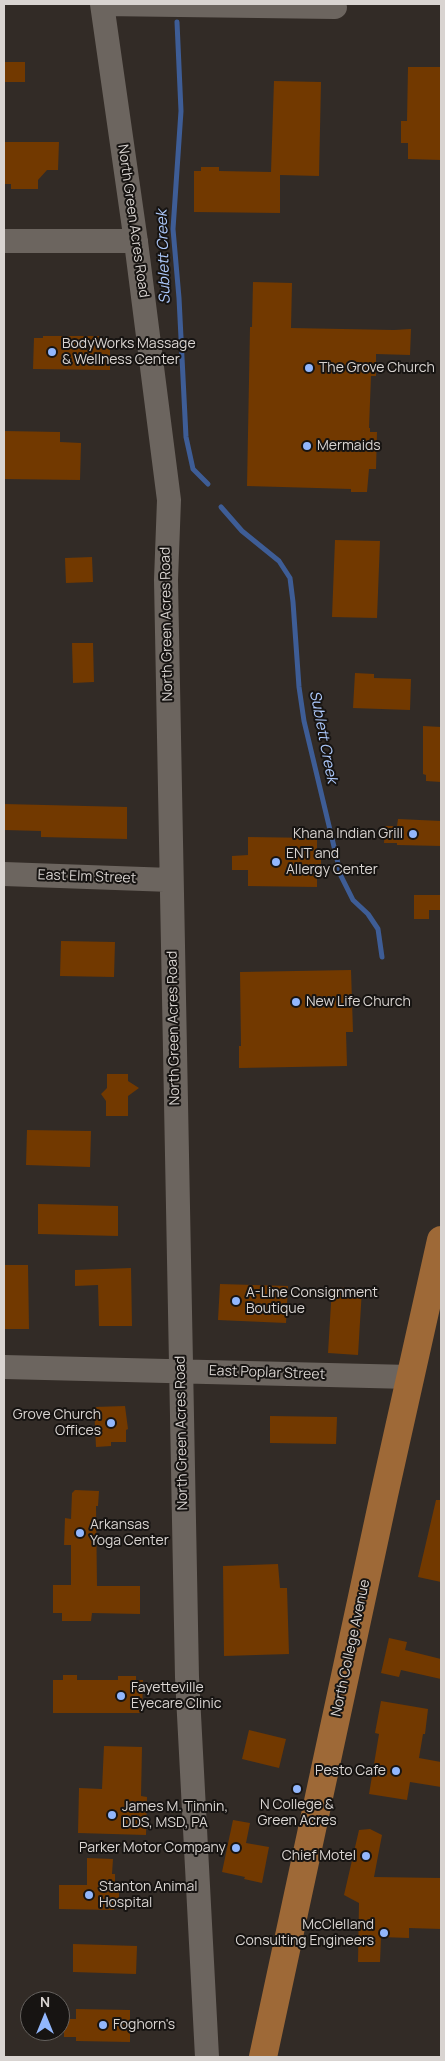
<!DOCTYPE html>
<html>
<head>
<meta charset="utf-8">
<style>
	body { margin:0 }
	#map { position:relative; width:445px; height:2061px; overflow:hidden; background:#322b26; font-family:Manrope,sans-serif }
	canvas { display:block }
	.frame { position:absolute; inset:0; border:5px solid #d9d4d1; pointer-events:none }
	.north { position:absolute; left:20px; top:1991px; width:50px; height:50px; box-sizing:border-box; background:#171412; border:1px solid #65615e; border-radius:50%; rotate:0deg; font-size:14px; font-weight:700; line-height:20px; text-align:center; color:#d9d4d1 }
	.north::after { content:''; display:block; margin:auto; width:18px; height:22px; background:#92b7fd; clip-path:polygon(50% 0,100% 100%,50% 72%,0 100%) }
</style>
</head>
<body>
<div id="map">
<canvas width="445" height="2061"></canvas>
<div class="frame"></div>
<div class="north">N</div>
</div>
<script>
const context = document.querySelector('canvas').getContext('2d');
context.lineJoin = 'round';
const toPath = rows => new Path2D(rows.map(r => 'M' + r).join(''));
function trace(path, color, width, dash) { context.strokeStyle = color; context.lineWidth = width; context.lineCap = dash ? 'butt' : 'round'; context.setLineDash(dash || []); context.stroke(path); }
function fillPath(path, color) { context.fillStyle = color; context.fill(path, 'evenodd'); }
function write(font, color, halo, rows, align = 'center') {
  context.font = font + ' Manrope,sans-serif'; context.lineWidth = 4; context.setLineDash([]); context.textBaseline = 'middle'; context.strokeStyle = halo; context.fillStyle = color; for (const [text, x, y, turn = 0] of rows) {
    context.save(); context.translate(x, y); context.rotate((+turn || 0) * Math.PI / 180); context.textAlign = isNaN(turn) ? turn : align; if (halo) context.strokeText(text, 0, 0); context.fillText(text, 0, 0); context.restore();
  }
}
trace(toPath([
	[177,22,181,111,173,229,179,298,186,437,193,469,208,484],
	[221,507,242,531,279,561,290,578,293,602,299,687,304,721,341,876,353,900,368,914,378,929,382,957]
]), '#3e5d96', 5);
fillPath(toPath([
	[4,62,25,62,25,82,4,82],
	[408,67,441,67,441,160,408,159,408,143,401,143,401,121,407,121],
	[274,81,321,82,319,176,280,175,280,213,194,212,194,171,201,171,201,167,219,167,219,171,271,172],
	[4,142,59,142,58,170,47,170,38,180,38,189,11,189,11,184,4,184],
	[253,282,292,283,291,328,394,330,411,329,410,355,376,354,376,376,371,376,369,428,370,428,370,432,377,432,376,469,369,469,367,492,351,492,351,489,247,486,250,327,252,327],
	[43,336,101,336,101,338,110,338,110,370,33,369,34,338,43,338],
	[4,431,60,432,60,442,81,443,80,480,4,479],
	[335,540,380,541,377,618,332,617],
	[92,557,93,582,66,583,65,558],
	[72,643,93,643,94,682,73,683],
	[355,673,374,674,374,678,411,679,410,710,353,708],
	[423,726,441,727,441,782,426,781,426,775,423,774],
	[4,804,127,807,127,839,41,837,41,831,4,830],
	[398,819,441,821,441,846,397,845,397,843,384,843,385,826,397,826],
	[248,837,317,838,317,855,321,855,321,870,317,870,317,887,248,886,248,870,232,870,232,856,248,855],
	[414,895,441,895,441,910,429,910,429,919,414,919],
	[61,941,115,942,114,977,60,976],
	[351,970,353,1032,346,1032,347,1066,239,1068,239,1046,241,1046,240,972],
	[107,1074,128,1074,128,1081,139,1088,128,1096,128,1116,106,1116,106,1101,101,1094,107,1088],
	[27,1130,91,1131,90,1167,26,1165],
	[38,1204,118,1206,118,1236,38,1234],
	[4,1265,28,1265,29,1329,4,1329],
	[131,1268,132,1326,99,1326,98,1285,75,1286,75,1270],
	[220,1284,288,1286,286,1323,218,1320],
	[332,1287,362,1289,358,1355,328,1353],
	[125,1406,128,1429,126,1430,126,1442,111,1442,111,1446,96,1447,94,1407],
	[270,1416,337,1417,336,1444,270,1443],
	[75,1490,99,1491,98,1506,96,1506,97,1586,140,1586,140,1614,92,1613,91,1621,62,1621,62,1613,53,1613,53,1585,71,1585,71,1545,64,1545,65,1518,71,1519,72,1493],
	[436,1500,441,1500,441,1582,418,1577],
	[278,1564,280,1588,287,1588,289,1654,224,1656,223,1566],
	[389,1638,407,1642,405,1650,441,1659,441,1679,401,1670,399,1677,381,1673],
	[63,1675,77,1675,77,1680,118,1680,118,1676,136,1676,136,1680,143,1680,142,1713,53,1713,53,1680,63,1680],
	[381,1701,428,1709,425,1734,423,1734,419,1758,441,1762,441,1787,410,1782,407,1800,369,1794,379,1734,375,1733],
	[249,1730,286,1739,279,1768,242,1759],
	[104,1746,142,1747,141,1796,147,1797,146,1835,78,1833,79,1788,102,1789],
	[233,1820,250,1823,246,1843,269,1847,262,1883,244,1879,245,1877,222,1872],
	[370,1829,382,1835,374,1877,441,1878,441,1929,409,1928,409,1938,381,1937,380,1962,358,1962,359,1903,344,1895,359,1830],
	[87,1858,113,1859,112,1874,115,1874,115,1886,119,1886,119,1904,115,1904,114,1910,59,1909,59,1885,87,1885],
	[73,1944,137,1946,136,1974,73,1972],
	[76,2009,130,2010,130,2042,76,2041,76,2037,64,2037,64,2019,76,2019]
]), '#723900');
trace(toPath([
	[102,4,136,242,169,500,166,580,187,1677,207,2057],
	[102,4,335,7],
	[4,241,136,241],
	[4,874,171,880],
	[4,1367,410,1377]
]), '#6c655f', 24);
trace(toPath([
	[263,2057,384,1495,441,1240]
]), '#9e6937', 28);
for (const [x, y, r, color] of [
	[52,352,5,"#92b7fd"],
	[309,368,5,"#92b7fd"],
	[307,446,5,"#92b7fd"],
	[413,834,5,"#92b7fd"],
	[276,862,5,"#92b7fd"],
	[296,1002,5,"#92b7fd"],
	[236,1301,5,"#92b7fd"],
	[111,1423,5,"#92b7fd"],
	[80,1533,5,"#92b7fd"],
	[121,1696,5,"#92b7fd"],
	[396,1771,5,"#92b7fd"],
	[297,1789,5,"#92b7fd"],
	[112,1815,5,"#92b7fd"],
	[236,1848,5,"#92b7fd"],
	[366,1856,5,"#92b7fd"],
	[89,1895,5,"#92b7fd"],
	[384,1933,5,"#92b7fd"],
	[103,2025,5,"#92b7fd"]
]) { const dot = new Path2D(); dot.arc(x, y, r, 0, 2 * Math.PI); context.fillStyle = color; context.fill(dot); trace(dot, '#171412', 2); }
write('14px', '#d9d4d1', '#171412', [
	["North Green Acres Road",133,221,82],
	["North Green Acres Road",167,624,-91],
	["East Elm Street",87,877,2],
	["North Green Acres Road",174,1028,-91],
	["East Poplar Street",267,1373,2],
	["North Green Acres Road",182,1433,-91],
	["North College Avenue",351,1648,-78]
]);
write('14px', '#d9d4d1', '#171412', [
	["BodyWorks Massage",62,344],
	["& Wellness Center",62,360],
	["The Grove Church",319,368],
	["Mermaids",317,446],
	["Khana Indian Grill",403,834,"right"],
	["ENT and",286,854],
	["Allergy Center",286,870],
	["New Life Church",306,1002],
	["A-Line Consignment",246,1293],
	["Boutique",246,1309],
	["Grove Church",101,1415,"right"],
	["Offices",101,1431,"right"],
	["Arkansas",90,1525],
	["Yoga Center",90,1541],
	["Fayetteville",131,1688],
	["Eyecare Clinic",131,1704],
	["Pesto Cafe",386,1771,"right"],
	["N College &",297,1805,"center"],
	["Green Acres",297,1821,"center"],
	["James M. Tinnin,",122,1807],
	["DDS, MSD, PA",122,1823],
	["Parker Motor Company",226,1848,"right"],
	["Chief Motel",356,1856,"right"],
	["Stanton Animal",99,1887],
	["Hospital",99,1903],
	["McClelland",374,1925,"right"],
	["Consulting Engineers",374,1941,"right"],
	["Foghorn's",113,2025]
], 'left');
write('italic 15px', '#adc9fc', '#171412', [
	["Sublett Creek",164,257,-92],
	["Sublett Creek",323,737,79]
]);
</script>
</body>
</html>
